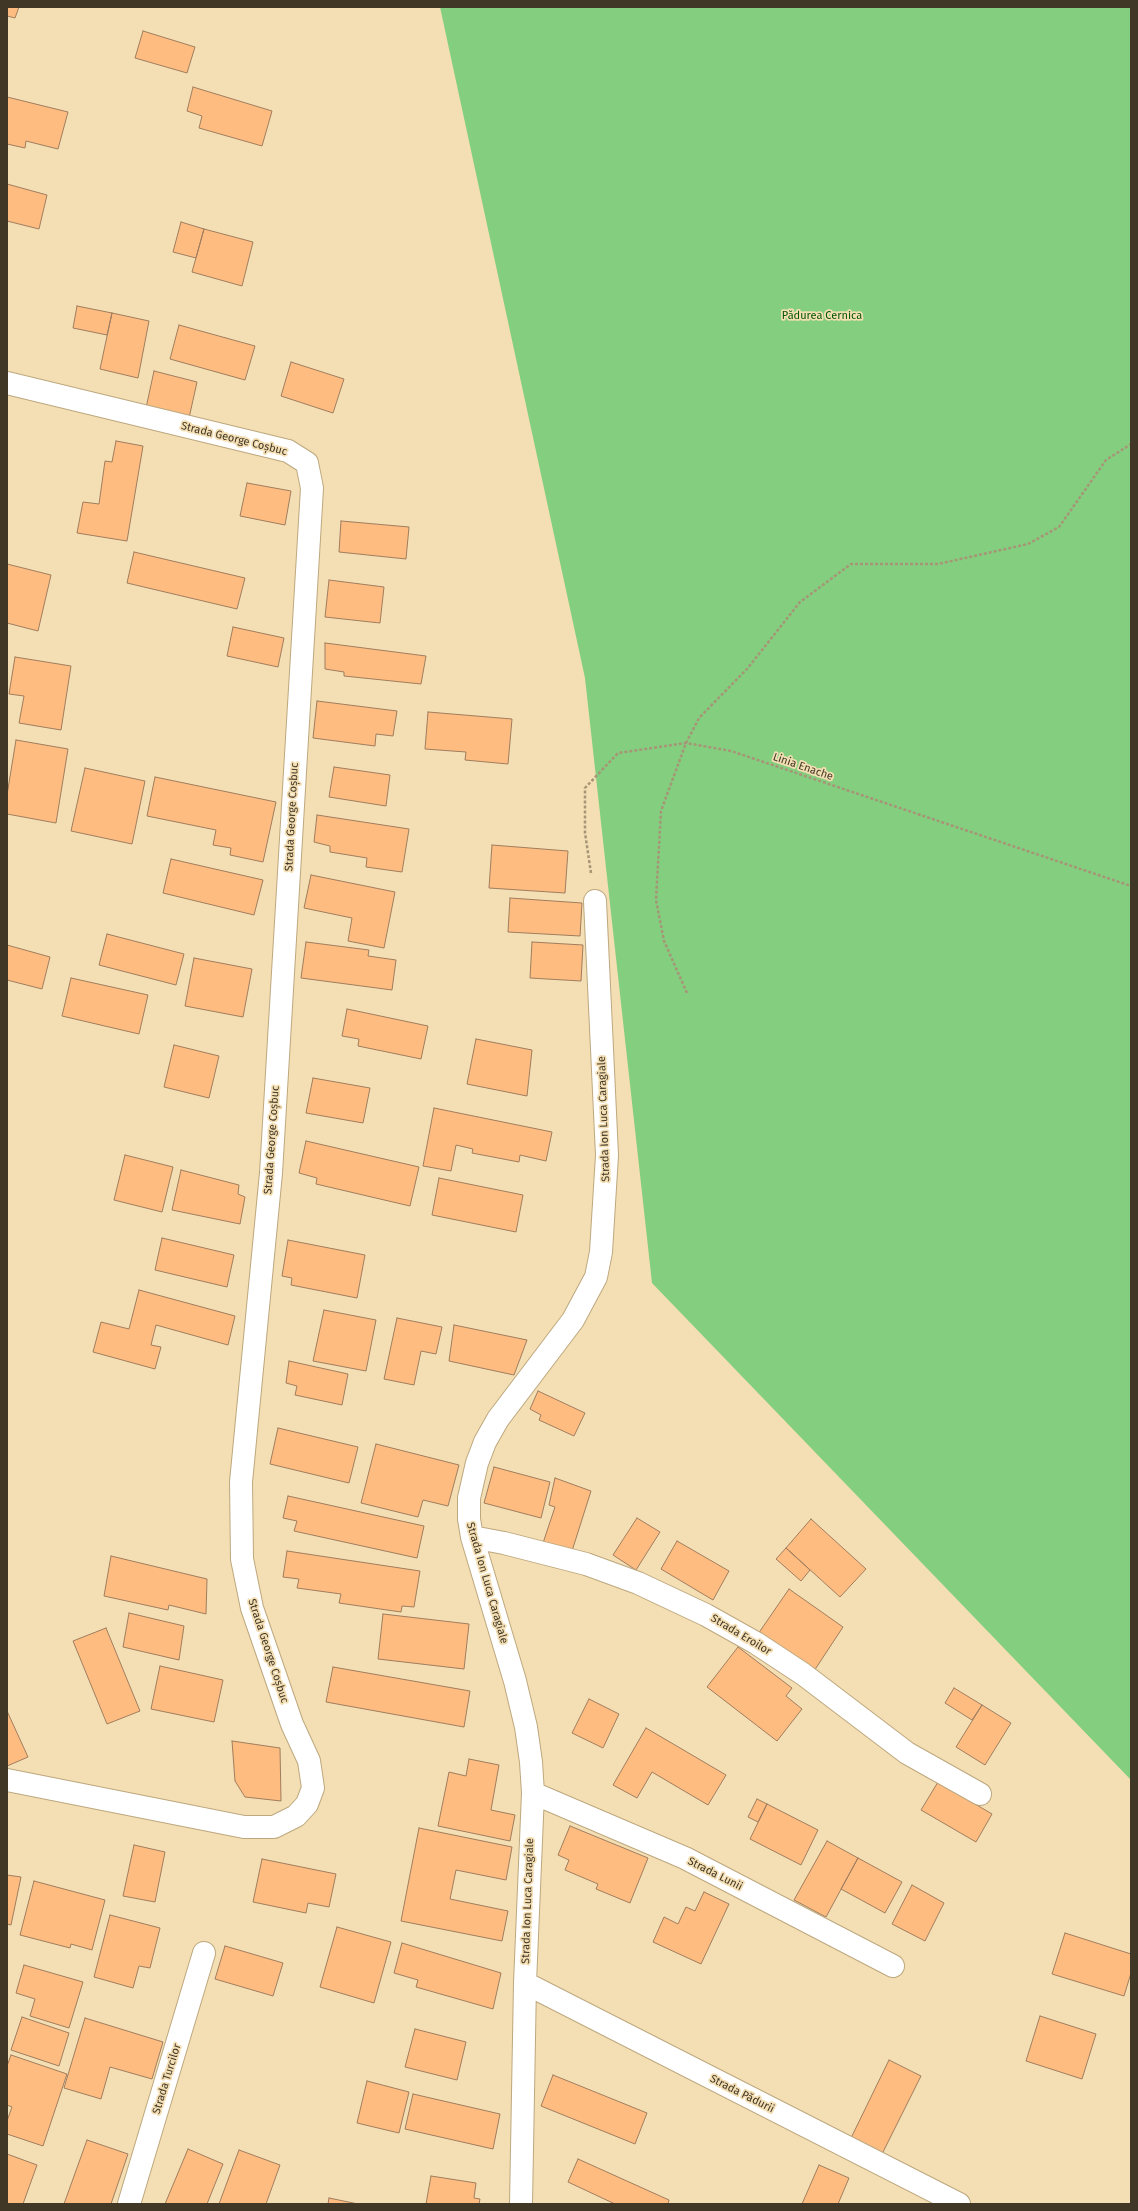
<!DOCTYPE html>
<html>
<head>
<meta charset="utf-8">
<style>
	body { margin:0 }
	#map { position:relative; width:1138px; height:2211px; overflow:hidden; background:#f4deb3; font-family:"Fira Sans",sans-serif }
	canvas { display:block }
	.frame { position:absolute; inset:0; border:8px solid #403726; pointer-events:none }
</style>
</head>
<body>
<div id="map">
<canvas width="1138" height="2211"></canvas>
<div class="frame"></div>
</div>
<script>
const context = document.querySelector('canvas').getContext('2d');
context.lineJoin = 'round';
function fillPath(path, color) { context.fillStyle = color; context.fill(path, 'evenodd'); }
const toPath = rows => new Path2D(rows.map(r => 'M' + r).join(''));
function trace(path, color, width, dash) { context.strokeStyle = color; context.lineWidth = width; context.lineCap = dash ? 'butt' : 'round'; context.setLineDash(dash || []); context.stroke(path); }
function write(font, color, halo, rows, align = 'center') {
  context.font = font + ' "Fira Sans",sans-serif'; context.lineWidth = 3.5; context.setLineDash([]); context.textBaseline = 'middle'; context.strokeStyle = halo; context.fillStyle = color; for (const [text, x, y, turn = 0] of rows) {
    context.save(); context.translate(x, y); context.rotate((+turn || 0) * Math.PI / 180); context.textAlign = isNaN(turn) ? turn : align; if (halo) context.strokeText(text, 0, 0); context.fillText(text, 0, 0); context.restore();
  }
}
fillPath(toPath([
	[440,7,1131,7,1131,1780,652,1283,585,678]
]), '#83cf7f');
const building = toPath([
	[7,7,19,7,15,18,7,16,7,7],
	[143,31,195,47,187,73,135,58,143,31],
	[193,87,272,111,262,146,199,128,202,116,187,111,193,87],
	[7,97,68,112,58,149,26,141,25,148,7,144,7,97],
	[7,184,47,195,39,229,7,221,7,184],
	[181,222,204,229,196,258,173,252,181,222],
	[204,229,253,242,242,286,192,272,204,229],
	[77,306,112,313,107,335,73,328,77,306],
	[112,313,149,321,138,378,100,369,112,313],
	[179,325,255,346,245,380,170,359,179,325],
	[291,362,344,379,333,413,281,396,291,362],
	[154,371,197,382,189,418,146,408,154,371],
	[116,441,143,446,127,541,77,533,83,502,99,504,105,461,112,462,116,441],
	[247,483,291,491,285,525,240,516,247,483],
	[341,521,409,527,406,559,339,552,341,521],
	[134,552,245,578,237,609,127,583,134,552],
	[7,564,51,575,38,631,7,623,7,564],
	[329,580,384,587,380,623,325,617,329,580],
	[233,627,284,638,278,667,227,656,233,627],
	[325,643,426,656,421,684,344,676,344,672,325,669,325,643],
	[15,657,71,666,61,730,19,723,24,696,9,694,15,657],
	[317,701,397,711,393,736,376,734,375,746,313,738,317,701],
	[428,712,512,719,508,764,465,760,466,752,425,749,428,712],
	[16,740,68,749,56,823,7,814,7,795,16,740],
	[334,767,390,775,386,806,329,797,334,767],
	[85,768,145,781,132,844,71,831,85,768],
	[155,777,276,802,263,862,230,855,231,848,213,845,216,830,147,816,155,777],
	[317,815,409,829,402,872,366,867,367,858,330,852,330,846,314,842,317,815],
	[492,845,568,851,565,893,489,888,492,845],
	[171,859,263,880,254,915,163,893,171,859],
	[311,875,395,892,384,948,348,941,352,918,304,908,311,875],
	[510,898,582,903,580,936,508,932,510,898],
	[107,934,184,954,176,985,99,965,107,934],
	[306,942,369,950,368,956,396,960,392,990,301,978,306,942],
	[532,942,583,945,581,981,530,978,532,942],
	[7,945,50,957,42,989,7,980,7,945],
	[194,958,252,969,243,1017,185,1006,194,958],
	[71,978,148,995,139,1034,62,1016,71,978],
	[347,1009,428,1026,421,1059,358,1046,359,1039,342,1036,347,1009],
	[476,1039,532,1050,527,1096,467,1084,476,1039],
	[174,1045,219,1056,209,1098,164,1087,174,1045],
	[313,1078,370,1088,363,1123,306,1113,313,1078],
	[434,1108,552,1132,546,1161,520,1155,519,1162,472,1153,473,1149,456,1145,451,1171,423,1166,434,1108],
	[306,1141,419,1167,410,1206,316,1184,317,1178,299,1173,306,1141],
	[125,1155,173,1167,162,1212,114,1200,125,1155],
	[181,1170,239,1185,238,1194,245,1197,240,1224,172,1210,181,1170],
	[439,1178,523,1195,516,1232,432,1215,439,1178],
	[162,1238,234,1255,227,1287,155,1270,162,1238],
	[288,1240,365,1255,357,1298,291,1285,292,1278,282,1276,288,1240],
	[139,1290,235,1316,228,1345,156,1325,151,1345,161,1347,155,1369,93,1352,101,1322,129,1329,139,1290],
	[324,1310,376,1320,366,1371,313,1361,324,1310],
	[397,1318,442,1327,436,1354,421,1351,414,1385,384,1379,397,1318],
	[454,1325,527,1340,514,1375,449,1361,454,1325],
	[289,1361,348,1374,342,1405,295,1395,297,1386,286,1383,289,1361],
	[538,1391,585,1413,574,1436,539,1420,541,1415,530,1409,538,1391],
	[278,1428,358,1447,349,1483,270,1464,278,1428],
	[376,1444,459,1465,448,1506,423,1500,418,1517,361,1503,376,1444],
	[494,1467,550,1482,541,1518,484,1503,494,1467],
	[555,1478,591,1491,572,1551,543,1543,555,1507,549,1505,555,1478],
	[288,1496,424,1526,417,1558,294,1531,297,1521,283,1518,288,1496],
	[637,1518,660,1532,636,1570,613,1555,637,1518],
	[811,1519,866,1569,840,1597,786,1548,811,1519],
	[677,1541,729,1571,713,1600,661,1569,677,1541],
	[786,1548,810,1570,801,1581,776,1559,786,1548],
	[287,1551,420,1571,414,1607,402,1606,401,1612,339,1603,341,1594,297,1588,299,1579,283,1577,287,1551],
	[111,1556,207,1579,206,1614,169,1605,168,1610,104,1596,111,1556],
	[789,1589,843,1627,814,1671,758,1634,789,1589],
	[129,1613,184,1626,179,1660,123,1647,129,1613],
	[383,1614,469,1624,464,1669,378,1659,383,1614],
	[106,1628,140,1711,107,1724,73,1641,106,1628],
	[738,1647,792,1688,786,1696,802,1709,777,1741,707,1687,738,1647],
	[160,1666,223,1680,214,1722,151,1709,160,1666],
	[333,1667,470,1691,464,1727,326,1702,333,1667],
	[954,1688,982,1705,972,1720,945,1703,954,1688],
	[589,1699,619,1714,603,1748,572,1733,589,1699],
	[982,1705,1011,1723,985,1765,956,1747,982,1705],
	[7,1711,28,1757,7,1766,7,1711],
	[646,1728,726,1775,708,1805,652,1772,637,1798,613,1785,646,1728],
	[232,1741,280,1748,281,1801,245,1797,235,1781,232,1741],
	[469,1759,499,1765,491,1810,515,1815,510,1841,438,1826,449,1772,466,1776,469,1759],
	[938,1782,992,1814,976,1842,921,1810,938,1782],
	[757,1799,767,1804,758,1822,748,1817,757,1799],
	[767,1804,818,1830,801,1865,750,1839,767,1804],
	[570,1826,648,1858,630,1903,596,1889,598,1884,565,1870,569,1860,558,1855,570,1826],
	[419,1828,512,1847,506,1880,456,1870,450,1899,508,1911,502,1941,401,1921,419,1828],
	[827,1841,858,1858,826,1917,794,1900,827,1841],
	[134,1845,165,1852,155,1902,123,1896,134,1845],
	[858,1858,902,1882,885,1913,841,1889,858,1858],
	[262,1859,336,1874,329,1907,308,1903,306,1913,253,1902,262,1859],
	[7,1875,21,1877,11,1925,7,1924,7,1875],
	[34,1881,105,1900,92,1950,71,1944,70,1948,20,1935,34,1881],
	[912,1885,944,1903,925,1941,892,1924,912,1885],
	[704,1892,729,1904,701,1964,653,1942,664,1917,678,1924,686,1907,695,1911,704,1892],
	[110,1915,160,1928,150,1968,139,1966,133,1988,94,1977,110,1915],
	[337,1927,391,1942,374,2003,320,1987,337,1927],
	[1065,1933,1131,1954,1131,1973,1124,1996,1052,1974,1065,1933],
	[402,1943,501,1973,493,2009,416,1987,418,1980,394,1973,402,1943],
	[225,1946,283,1963,273,1996,215,1979,225,1946],
	[24,1965,83,1982,69,2028,30,2016,35,1999,16,1993,24,1965],
	[1040,2016,1096,2034,1082,2079,1026,2061,1040,2016],
	[22,2017,69,2033,59,2066,11,2050,22,2017],
	[85,2018,163,2042,152,2079,110,2067,101,2099,64,2088,85,2018],
	[415,2029,466,2042,457,2080,405,2067,415,2029],
	[11,2055,67,2074,43,2146,7,2134,7,2121,12,2107,7,2105,7,2066,11,2055],
	[889,2060,921,2076,882,2154,851,2138,889,2060],
	[553,2075,647,2113,635,2144,541,2106,553,2075],
	[367,2081,409,2092,399,2133,357,2123,367,2081],
	[413,2094,500,2114,493,2149,405,2129,413,2094],
	[87,2140,128,2154,111,2204,64,2204,87,2140],
	[188,2149,223,2164,207,2204,165,2204,188,2149],
	[239,2150,280,2165,266,2204,219,2204,239,2150],
	[7,2154,37,2165,23,2204,7,2204,7,2154],
	[578,2159,669,2200,668,2204,615,2204,568,2182,578,2159],
	[819,2165,849,2178,838,2204,802,2204,819,2165],
	[431,2176,476,2183,474,2198,480,2199,479,2204,426,2204,431,2176],
	[329,2198,358,2204,328,2204,329,2198]
]);
fillPath(building, '#febc80');
trace(building, '#9f7d5e', 1);
const minor = toPath([
	[7,383,288,451,307,463,312,488,271,1173,241,1482,242,1559,252,1608,292,1724,309,1761,313,1788,307,1804,296,1816,274,1827,244,1827,7,1780],
	[472,1537,504,1543,586,1564,638,1583,706,1615,756,1643,803,1674,907,1753,980,1794],
	[533,1793,685,1858,893,1966],
	[525,1983,959,2204],
	[129,2204,204,1953],
	[521,2204,525,1983,533,1793,531,1762,526,1727,515,1681,472,1537,469,1519,469,1498,477,1463,485,1442,498,1419,573,1320,596,1277,601,1252,607,1155,595,901]
]);
trace(minor, '#bda87f', 24);
trace(toPath([
	[591,873,585,833,585,788,618,753,686,743,731,751,1131,886],
	[687,993,664,941,656,900,661,811,686,743,699,718,747,669,800,602,851,564,938,564,1028,544,1059,527,1106,460,1131,444]
]), '#a69576', 2.5, [3, 2]);
trace(minor, '#fff', 22);
write('11px', '#005705', '#f4deb3', [
	["Pădurea Cernica",822,316]
]);
write('11px', '#403726', '#f4deb3', [
	["Strada George Coșbuc",234,439,14],
	["Linia Enache",803,767,19],
	["Strada George Coșbuc",292,817,-87],
	["Strada Ion Luca Caragiale",604,1119,-92],
	["Strada George Coșbuc",272,1140,-86],
	["Strada Ion Luca Caragiale",487,1583,74],
	["Strada Eroilor",741,1635,31],
	["Strada George Coșbuc",268,1651,72],
	["Strada Lunii",715,1874,27],
	["Strada Ion Luca Caragiale",528,1901,-88],
	["Strada Turcilor",167,2079,-73],
	["Strada Pădurii",742,2094,27]
]);
</script>
</body>
</html>
